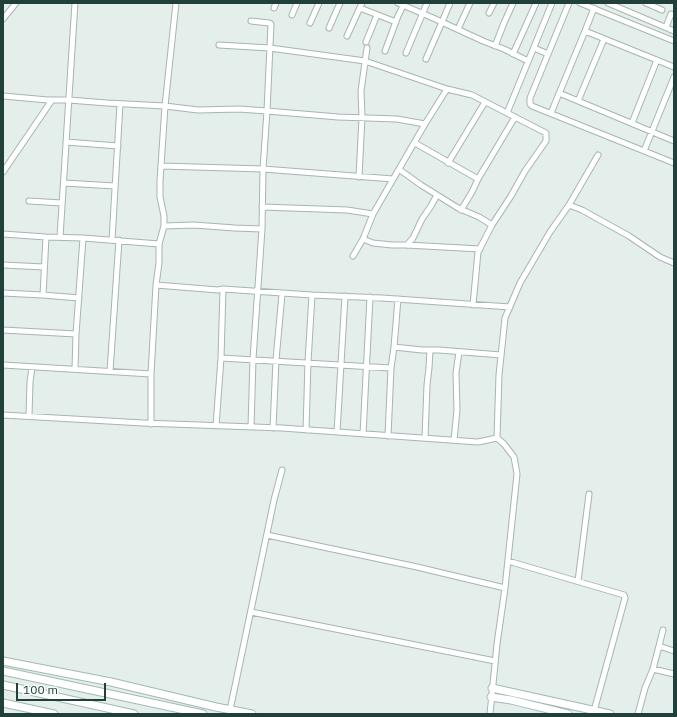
<!DOCTYPE html>
<html>
<head>
<meta charset="utf-8">
<style>
	body { margin:0 }
	#map { position:relative; width:677px; height:717px; overflow:hidden; background:#e4eeea; font-family:"IBM Plex Sans",sans-serif }
	canvas { display:block }
	.frame { position:absolute; inset:0; border:4px solid #22403a; pointer-events:none }
	.scale { position:absolute; left:16px; top:683px; width:90px; height:18px; box-sizing:border-box; border:2px solid #22403a; border-top:0; padding-left:5px; font-size:12px; line-height:14px; white-space:nowrap; color:#22403a; -webkit-text-stroke:3px #f5faf8; paint-order:stroke }
</style>
</head>
<body>
<div id="map">
<canvas width="677" height="717"></canvas>
<div class="frame"></div>
<div class="scale">100 m</div>
</div>
<script>
const context = document.querySelector('canvas').getContext('2d');
context.lineJoin = 'round';
const toPath = rows => new Path2D(rows.map(r => 'M' + r).join(''));
function trace(path, color, width, dash) { context.strokeStyle = color; context.lineWidth = width; context.lineCap = dash ? 'butt' : 'round'; context.setLineDash(dash || []); context.stroke(path); }
const street = toPath([
	[398,3,433,18,483,41,504,49,528,61],
	[569,3,530,98,530,104,532,106,674,163],
	[580,3,674,41],
	[608,3,674,31],
	[646,3,662,10],
	[274,8,276,3],
	[360,8,396,22],
	[489,13,494,3],
	[292,15,297,3],
	[3,19,16,3],
	[251,21,269,23,271,24,267,111,338,117,397,119,425,124],
	[310,23,319,3],
	[666,27,671,14,674,15],
	[329,28,340,3],
	[458,29,470,3],
	[585,31,594,8],
	[347,36,362,3],
	[366,42,377,15],
	[219,45,270,48,365,61,447,89],
	[495,46,504,23,513,3],
	[534,48,548,54],
	[385,51,398,16,404,4],
	[406,53,427,3],
	[513,54,536,3],
	[426,59,442,22,450,3],
	[559,93,674,141],
	[3,96,48,100,69,100,107,103,165,106,198,110,239,109,267,111,263,169,262,229,235,228,194,225,164,226,159,244,83,238,46,237,3,234],
	[578,101,604,39],
	[507,113,552,3],
	[551,113,585,31,674,67],
	[632,123,657,60],
	[66,142,118,146],
	[415,143,478,179],
	[644,151,674,77],
	[448,163,485,102],
	[161,166,263,169,393,179],
	[400,170,421,185,458,208,479,217,492,225],
	[3,172,52,100],
	[359,177,362,117,361,91,367,48],
	[64,183,115,186],
	[29,201,62,203],
	[569,205,598,155],
	[262,207,347,210,373,214],
	[461,210,472,192,478,179,515,117],
	[164,226,164,216,160,197,160,181,165,106,176,3],
	[60,237,75,3],
	[363,239,373,243,392,245,407,245,480,249],
	[112,240,120,104],
	[407,245,413,238,422,219,431,206,437,195],
	[353,256,363,239,373,214,425,124,447,89,472,95,546,133,546,141,525,171,511,196,492,225,478,252,473,305],
	[3,265,44,267],
	[156,285,159,263,159,244],
	[3,293,43,295,79,298],
	[43,295,46,237],
	[3,330,76,334],
	[394,347,422,350,439,350,501,355],
	[221,358,391,368],
	[3,365,151,374],
	[75,369,76,334,83,238],
	[110,371,119,240],
	[3,415,143,423,282,428,478,442,497,438,504,444,514,457,517,474,505,588,497,644,490,714],
	[29,416,30,382,32,367],
	[151,424,151,374,156,285,218,290,223,289,312,295,382,298,510,307],
	[216,426,221,358,223,289],
	[251,427,253,359,262,229],
	[273,428,276,360,282,294],
	[306,430,308,362,312,295],
	[337,432,345,296],
	[363,434,370,297],
	[388,436,391,368,394,347,398,299],
	[425,438,427,385,429,368,430,350],
	[497,438,499,375,505,318,520,283,550,232,569,205,582,210,629,236,660,257,674,263],
	[454,440,457,410,456,373,459,352],
	[267,535,417,567,505,588],
	[508,561,624,595,625,598,594,711],
	[578,581,589,494],
	[251,612,495,661],
	[659,646,663,630],
	[653,669,659,646,674,651],
	[230,710,274,500,282,470],
	[638,714,645,688,653,669,674,674]
]);
const secondary = toPath([
	[3,661,111,682,216,707,252,714],
	[3,671,203,714],
	[3,685,134,714],
	[492,688,610,714],
	[491,697,511,700,568,714],
	[3,703,54,714]
]);
trace(street, '#a6b6b2', 7);
trace(secondary, '#a2bab3', 9);
trace(street, '#fff', 5);
trace(secondary, '#fff', 7);
</script>
</body>
</html>
